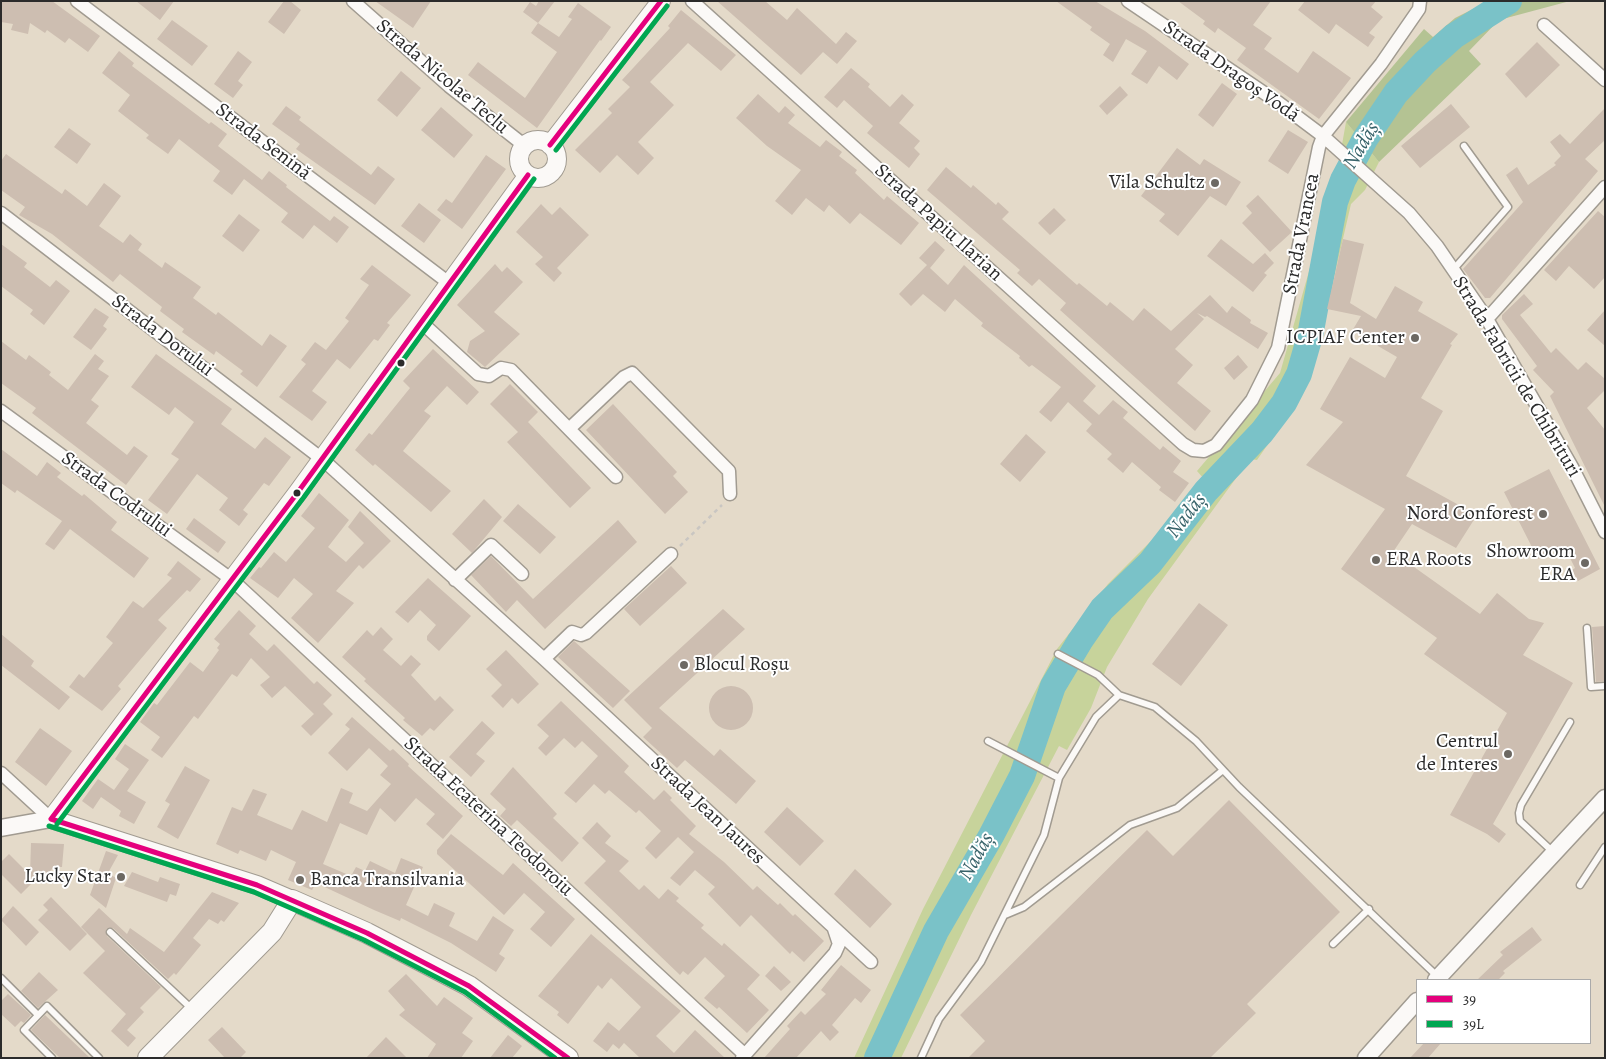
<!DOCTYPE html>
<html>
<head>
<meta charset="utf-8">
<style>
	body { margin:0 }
	#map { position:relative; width:1606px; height:1059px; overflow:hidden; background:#e4dac9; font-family:Alegreya,serif }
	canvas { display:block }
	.frame { position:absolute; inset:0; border:2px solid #2b2b2b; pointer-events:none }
	.legend { position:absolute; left:1416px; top:979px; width:175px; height:65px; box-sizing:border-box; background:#fff; border:1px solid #aaa; margin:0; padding:6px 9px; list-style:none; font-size:15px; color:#2b2b2b }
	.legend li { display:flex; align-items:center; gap:10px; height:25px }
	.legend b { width:25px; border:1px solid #aaa }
</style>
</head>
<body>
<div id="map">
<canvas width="1606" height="1059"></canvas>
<div class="frame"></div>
<ul class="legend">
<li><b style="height:6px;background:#e5007d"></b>39</li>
<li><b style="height:6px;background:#00a651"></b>39L</li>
</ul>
</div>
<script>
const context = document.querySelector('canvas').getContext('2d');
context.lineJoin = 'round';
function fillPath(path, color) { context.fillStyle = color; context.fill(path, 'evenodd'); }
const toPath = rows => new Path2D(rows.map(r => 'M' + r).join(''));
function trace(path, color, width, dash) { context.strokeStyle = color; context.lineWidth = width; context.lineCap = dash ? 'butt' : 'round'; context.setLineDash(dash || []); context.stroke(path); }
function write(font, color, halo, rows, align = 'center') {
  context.font = font + ' Alegreya,serif'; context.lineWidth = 4; context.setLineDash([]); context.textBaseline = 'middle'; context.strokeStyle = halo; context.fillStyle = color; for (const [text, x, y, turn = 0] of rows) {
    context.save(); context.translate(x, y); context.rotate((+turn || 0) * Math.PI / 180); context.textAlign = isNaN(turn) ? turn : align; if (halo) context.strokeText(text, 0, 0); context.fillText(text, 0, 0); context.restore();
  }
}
fillPath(toPath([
	[1346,122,1379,162,1365,190,1351,204,1323,325,1298,401,1257,460,1250,459,1148,599,1107,667,1091,708,1067,750,1059,746,971,915,901,1058,854,1058,923,909,1057,649,1108,584,1174,518,1204,479,1197,471,1280,373,1337,173]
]), '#c7d39b');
fillPath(toPath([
	[1489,1,1570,1,1499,20,1469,51,1481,64,1379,162,1346,122,1424,29,1433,37,1455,18]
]), '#b4c393');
trace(toPath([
	[877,1058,936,931,991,836,1022,776,1053,686,1080,641,1102,609,1150,563,1206,491,1262,432,1284,403,1299,374,1310,336,1335,202,1343,180,1365,139,1396,93,1425,62,1454,36,1509,1]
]), '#7ac2c8', 26);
fillPath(toPath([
	[1,1,52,1,100,36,88,52,69,38,65,43,47,30,45,33,30,23,28,34,11,30,13,24,1,22],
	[136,1,174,1,160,20],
	[284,1,290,1,301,10,284,34,268,22],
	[375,1,431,1,413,28],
	[539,1,555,1,538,23,523,12,530,2,536,6],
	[717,1,765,1,787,20,797,8,836,44,846,32,857,41,837,64,823,52,801,75],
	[1056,1,1095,1,1145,31,1189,64,1177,80,1159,66,1147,84,1131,74,1147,51,1126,39,1113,62,1103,55,1110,44,1090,30,1092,27],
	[1178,1,1271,1,1253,25,1272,38,1264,49,1298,73,1313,51,1351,78,1319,119,1237,60,1246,48,1218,28,1215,33,1203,24,1205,21],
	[1305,1,1376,1,1371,7,1383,17,1369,33,1375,37,1368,47,1336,24,1329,34,1298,10],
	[578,3,611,27,601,41,600,40,537,128,468,75,478,62,525,98,557,52,531,33,538,23,559,37,572,19,568,17],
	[681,10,736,55,721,71,688,43,650,82,674,105,638,142,654,158,638,175,617,155,600,173,575,150,612,113,608,109,630,87,622,80,670,28,668,26],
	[172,20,208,46,192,66,157,39],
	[1537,42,1560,65,1526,98,1505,74],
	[119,51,134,63,132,66,209,124,211,122,227,134,218,146,262,180,269,171,287,185,286,187,330,221,334,216,349,227,337,243,314,225,303,239,281,222,288,213,244,179,232,195,213,181,220,171,179,139,168,154,146,138,149,135,118,111,130,95,102,73],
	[238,51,252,62,238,81,243,85,233,98,214,84],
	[851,68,870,84,868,87,890,107,902,94,914,105,899,123,920,141,914,148,920,154,909,168,867,133,873,126,844,100,837,108,824,97],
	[401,71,421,88,397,117,377,100],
	[1222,83,1237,94,1213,127,1198,115],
	[1120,86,1128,95,1107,115,1099,106],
	[758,94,779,113,785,106,795,115,788,123,820,147,826,140,842,152,839,156,857,170,855,173,884,200,887,196,919,223,901,245,860,213,850,224,829,205,824,212,806,198,792,215,775,201,801,170,767,146,736,118],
	[1451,104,1470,127,1420,168,1401,146],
	[286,106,301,117,299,120,371,175,378,166,395,179,375,205,296,149,300,144,272,124],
	[441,107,473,135,454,158,421,130],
	[1605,108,1605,140,1585,159,1598,171,1490,298,1485,298,1463,269,1523,202,1506,175,1517,167,1528,185,1556,165,1554,163,1561,156,1550,142,1560,134,1570,144],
	[69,128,91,144,77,164,54,147],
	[1288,130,1308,142,1288,174,1268,161],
	[1177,148,1200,165,1204,159,1241,182,1226,206,1210,196,1178,236,1159,221,1165,214,1141,196],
	[6,154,62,194,65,189,87,206,104,183,121,196,99,226,123,243,130,234,142,244,138,250,162,268,165,262,201,287,193,298,216,315,218,312,262,346,270,334,287,346,257,387,240,374,243,371,216,351,214,355,182,332,184,329,160,311,162,307,120,274,113,282,52,234,19,215,25,207,1,190,1,161],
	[486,155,506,169,462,229,437,210,446,199,452,203],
	[946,167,971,188,973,185,996,205,998,202,1009,212,1002,219,1077,285,1079,283,1107,306,1110,302,1133,321,1144,308,1171,331,1210,295,1227,313,1232,306,1251,320,1250,323,1268,333,1258,349,1207,316,1205,317,1197,313,1204,319,1175,349,1193,365,1177,383,1211,411,1195,431,1060,310,1066,303,1039,279,1032,286,1017,273,1020,270,927,190],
	[1258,195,1292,232,1270,252,1242,223,1252,213,1246,206],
	[419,203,441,220,424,243,401,226],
	[541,204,552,215,560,207,589,235,557,268,562,273,554,282,535,264,543,257,516,232],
	[1054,208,1066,220,1050,235,1038,223],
	[1598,211,1605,217,1605,277,1594,289,1569,266,1556,281,1544,270],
	[239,214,260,230,243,252,222,236],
	[1221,239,1253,264,1265,253,1274,263,1264,273,1267,275,1253,292,1207,256],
	[1343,239,1364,244,1350,303,1376,319,1395,286,1423,302,1418,311,1458,334,1450,344,1452,345,1421,398,1443,411,1406,476,1477,515,1456,548,1412,524,1393,552,1480,614,1497,593,1529,619,1544,623,1523,655,1573,683,1493,824,1506,834,1499,843,1487,834,1450,815,1507,713,1424,654,1437,638,1341,569,1385,509,1306,465,1343,422,1320,409,1350,357,1385,378,1397,357,1352,331,1361,316,1327,309],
	[935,241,945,250,930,268,948,285,964,265,1096,386,1083,401,1099,415,1113,400,1128,412,1123,418,1160,450,1163,446,1181,461,1173,472,1189,483,1175,502,1159,490,1161,487,1132,462,1123,473,1107,459,1112,454,1086,431,1092,424,1068,402,1051,422,1039,412,1061,387,1032,365,1029,367,1019,358,1020,356,981,326,983,323,955,299,945,312,923,294,911,306,899,294,927,265,919,258],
	[1,244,27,263,24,267,50,287,56,280,70,291,44,325,30,314,33,310,1,286],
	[495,264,502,272,507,267,523,282,494,312,520,334,485,367,467,352,470,341,485,331,457,305],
	[372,265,411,295,387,323,390,325,378,341,374,339,350,369,337,359,312,391,327,402,312,421,279,397,306,364,301,360,315,342,326,350,349,321,345,318,369,285,360,279],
	[1524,294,1533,304,1520,315,1551,353,1556,348,1578,370,1586,362,1605,379,1605,390,1587,408,1605,430,1605,507,1550,396,1554,392,1533,370,1537,366,1502,319,1502,315],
	[95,308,109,317,103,326,107,329,91,350,73,337],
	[1605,310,1605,346,1587,330],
	[1,341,26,360,29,355,51,372,49,375,68,390,95,354,104,361,98,369,109,376,91,400,99,406,86,423,127,455,134,446,148,456,126,485,32,413,36,408,1,383],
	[433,349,479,392,467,405,447,386,424,411,431,416,403,451,451,491,431,512,375,464,373,466,355,450,369,433,372,435,410,388,403,381],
	[156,354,232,409,221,424,255,449,265,437,291,457,269,486,264,483,243,510,248,514,239,526,219,510,228,498,197,474,167,514,148,500,179,459,171,454,194,422,175,407,169,415,131,387],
	[1238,355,1248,367,1234,380,1224,368],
	[510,384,538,412,528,422,591,488,570,508,507,442,518,432,490,404],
	[613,404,677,472,673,476,688,492,665,514,586,430],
	[1026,434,1046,452,1020,482,1000,464],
	[1,449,37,476,47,462,61,473,57,477,82,496,84,494,117,522,111,530,149,558,134,578,70,529,54,550,45,544,62,521,17,490,15,493,1,483],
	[1549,469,1600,569,1578,581,1572,570,1575,568,1564,546,1538,559,1504,492],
	[319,493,349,520,328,547,346,562,364,543,348,527,360,511,391,541,363,569,359,565,336,591,354,603,318,643,291,618,313,594,294,578,278,598,250,578,259,567,261,568,274,552,286,562,315,528,301,516],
	[484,499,502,517,472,553,452,534],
	[518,504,556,537,540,554,503,521],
	[194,518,226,542,218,553,186,529],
	[618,520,637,542,545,629,517,600,506,612,471,575,491,556,533,599],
	[178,561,201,579,190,592,187,590,158,620,167,628,118,686,121,689,102,711,69,687,79,674,84,678,113,643,106,637,133,601,143,608,172,578,167,575],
	[671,566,687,583,640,626,624,609],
	[428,578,471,616,439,651,427,640,427,636,436,625,420,610,408,623,395,612],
	[1199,603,1228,625,1181,686,1152,664],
	[723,609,745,629,659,708,714,756,720,749,756,781,736,804,685,760,677,768,643,737,652,728,624,700],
	[239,610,256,626,249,634,267,651,274,644,314,684,317,681,332,695,323,704,333,714,311,736,301,726,314,714,285,686,272,698,260,685,270,677,251,658,237,677,232,674,198,719,194,716,162,758,151,750,160,737,140,722,154,703,157,705,190,662,203,672,219,650,217,648,220,644,214,639],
	[1605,626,1605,681,1596,682,1592,627],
	[381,627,393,639,383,650,401,666,411,655,421,664,411,675,435,701,440,696,454,710,434,731,430,728,422,736,403,720,405,718,364,681,366,679,342,657,367,630,373,636],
	[1,634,34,661,31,666,70,697,59,710,1,665],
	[574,641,630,691,613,708,558,657],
	[506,650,539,684,518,704,512,698,503,708,491,696,502,685,486,669],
	'709 708a22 22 0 1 1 44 0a22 22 0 1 1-44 0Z',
	[561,701,629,766,624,772,654,800,664,790,672,798,670,800,696,826,689,834,724,862,753,890,757,886,778,905,780,903,793,916,795,914,824,941,804,962,792,951,790,954,751,915,740,927,708,894,715,887,695,870,680,886,670,878,694,852,678,837,656,859,645,848,661,831,639,810,636,813,609,790,605,794,594,784,576,803,564,793,598,756,582,741,575,748,564,738,546,756,538,748,549,736,537,725],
	[352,717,390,751,393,749,409,764,408,766,463,816,443,839,426,824,435,814,416,798,395,822,380,808,367,835,340,823,323,864,351,876,356,867,365,871,370,861,395,873,401,858,423,867,406,905,428,916,434,903,455,913,449,926,477,941,493,916,514,930,499,954,505,958,496,972,451,943,401,918,400,921,374,910,316,883,312,890,288,880,296,862,271,850,266,861,240,850,238,854,216,844,232,807,242,811,253,789,267,794,257,815,292,830,302,810,327,822,341,788,353,793,349,803,367,811,391,784,380,775,388,766,369,748,347,771,328,753,350,729,345,725],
	[482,721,495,733,476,754,485,761,471,777,449,757],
	[40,728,72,751,46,786,15,762],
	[125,744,149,760,127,791,146,802,134,824,119,816,121,811,101,797,93,809,82,801,98,779,114,790,129,769,115,759],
	[185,766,210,780,178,839,157,827,170,804,165,801],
	[513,767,557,814,553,818,579,843,562,862,517,820,511,826,500,816,506,809,490,794],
	[1229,800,1340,912,1247,1004,1256,1013,1210,1058,968,1058,985,1041,960,1015,1147,830,1173,856],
	[787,807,824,841,800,866,764,832],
	[597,822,611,836,605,843,629,861,619,871,639,890,644,885,659,899,668,889,679,898,676,901,704,925,701,928,722,946,724,943,760,975,747,989,769,1010,747,1033,719,1007,717,1009,704,998,725,976,705,957,688,975,683,971,680,975,584,883,606,861,582,838],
	[451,834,503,875,513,863,575,919,551,947,530,929,545,912,524,893,504,915,437,854,437,850],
	[31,843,64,844,62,867,54,867,39,882,36,879,21,894,1,874,1,862,9,854,30,875],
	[106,851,118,855,108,873,116,878,106,908,90,895],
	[855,869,892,904,870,928,834,894],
	[132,872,158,882,160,877,180,884,176,896,170,894,167,902,124,886],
	[212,892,239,903,224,922,221,920,218,924,209,919,193,938,201,945,176,975,174,973,168,979,113,928,106,929,107,936,161,987,140,1008,144,1012,127,1030,136,1038,128,1047,111,1031,126,1014,83,973,105,951,81,927,99,908,127,934,130,928,164,952],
	[51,897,87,934,70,951,38,920,48,910,43,905],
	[13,906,39,932,26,946,1,920],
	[1532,927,1542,940,1503,971,1505,973,1498,980,1477,980,1503,955,1500,952],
	[591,934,681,1011,656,1036,674,1053,695,1030,725,1058,640,1058,624,1043,619,1049,613,1044,607,1052,593,1041,608,1022,619,1031,641,1007,611,978,602,989,598,985,568,1024,557,1015,559,1012,538,996],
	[841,965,871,990,861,1003,855,998,832,1025,839,1032,830,1041,821,1031,796,1058,764,1058,790,1029,787,1026,801,1011,805,1015,826,994,821,990],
	[774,966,791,982,781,991,765,976],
	[39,972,58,990,38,1008,21,991],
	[406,974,437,1006,444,997,473,1018,462,1033,473,1041,461,1058,427,1058,436,1044,399,1015,405,1010,388,991],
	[8,994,31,1015,24,1023,21,1021,15,1027,1,1014,1,1001],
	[45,1015,90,1058,60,1058,37,1036,31,1030],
	[222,1027,246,1052,240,1058,225,1058,208,1040],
	[508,1035,522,1046,512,1058,490,1058],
	[386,1037,407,1058,366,1058],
	[1424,1043,1441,1043,1428,1058,1410,1058]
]), '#cdbeb1');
const service = toPath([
	[1453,270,1508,207,1464,146],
	[1587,628,1591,687,1605,686],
	[1058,654,1098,675,1119,695],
	[988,741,1059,778,1096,717,1119,695,1155,707,1196,741,1239,787,1437,976],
	[1553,852,1520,821,1519,813,1521,805,1570,722],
	[1580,885,1605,847],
	[1005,915,1024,907,1130,825,1177,808,1223,770],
	[110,932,193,1010],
	[1333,944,1369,909],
	[1,978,38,1015],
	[52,1058,24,1030,47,1006,99,1058],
	[921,1058,939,1019,981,962,1044,835,1059,778]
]);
const minor = toPath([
	[77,1,449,283],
	[353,1,449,86,525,146],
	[692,1,1183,444,1193,450,1204,451,1216,445,1252,400,1278,348,1319,147,1323,136,1381,64,1419,9,1420,1],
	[1128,1,1279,103,1323,136,1409,213,1437,246,1487,319,1572,467,1605,532],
	[1544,25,1605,80],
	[1,213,322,459,544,659,871,962],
	[1487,319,1605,187],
	[421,322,478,374,489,376,501,368,511,370,616,477],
	[1,411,231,579,745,1055],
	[569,429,624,377,632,373,729,471,730,494],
	[455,580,491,545,522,574],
	[544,659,572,632,581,635,586,633,671,554],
	[1,773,51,819],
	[742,1058,835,953,839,944,834,929]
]);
const tertiary = toPath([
	[1,828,51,819],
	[1436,980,1605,798],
	[1366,1058,1417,1001]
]);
const secondary = toPath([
	'519 159a19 19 0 1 1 38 0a19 19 0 1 1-38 0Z',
	[550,145,661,1],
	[292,900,257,885,51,819,298,492,528,175]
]);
const primary = toPath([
	[148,1058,272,932,292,900,367,933,469,986,568,1058]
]);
trace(service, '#a19b91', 9);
trace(minor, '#a19b91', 15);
trace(tertiary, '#a19b91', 19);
trace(secondary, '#a19b91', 20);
trace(primary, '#a19b91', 22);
trace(toPath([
	[680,546,722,505]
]), '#c9c6c2', 2.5, [4, 4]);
trace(service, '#fbf9f7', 6);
trace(minor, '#fbf9f7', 12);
trace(tertiary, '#fbf9f7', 16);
trace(secondary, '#fbf9f7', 18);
trace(primary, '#fbf9f7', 20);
trace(toPath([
	[550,145,661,1],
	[51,819,298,492,528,175],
	[51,819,257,885,367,933,469,986,568,1058]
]), '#e5007d', 5);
trace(toPath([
	[556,150,667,6],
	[57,824,304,497,534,179],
	[49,826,254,892,364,940,465,992,555,1058]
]), '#00a651', 5);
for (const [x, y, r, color] of [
	[1215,183,5,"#6c6862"],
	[1415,338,5,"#6c6862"],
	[401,363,4.5,"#2b2b2b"],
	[297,493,4.5,"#2b2b2b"],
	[1543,514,5,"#6c6862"],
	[1376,560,5,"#6c6862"],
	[1585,563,5,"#6c6862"],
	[684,665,5,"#6c6862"],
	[1508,754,5,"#6c6862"],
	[121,877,5,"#6c6862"],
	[300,880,5,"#6c6862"]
]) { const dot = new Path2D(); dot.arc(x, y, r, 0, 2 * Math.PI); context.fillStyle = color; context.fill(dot); trace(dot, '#fff', 2); }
write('20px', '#2b2b2b', '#fff', [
	["Strada Dragoș Vodă",1231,72,35],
	["Strada Nicolae Teclu",442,77,40],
	["Strada Senină",263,142,37],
	["Strada Papiu Ilarian",938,223,42],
	["Strada Vrancea",1302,234,-79],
	["Strada Dorului",162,336,37],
	["Strada Fabricii de Chibrituri",1516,377,59],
	["Strada Codrului",116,495,36],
	["Strada Jean Jaures",707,811,43],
	["Strada Ecaterina Teodoroiu",488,817,43]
]);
write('20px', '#2b2b2b', '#fff', [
	["Vila Schultz",1205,183],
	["ICPIAF Center",1405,338],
	["Nord Conforest",1533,514],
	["Showroom",1575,552],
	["ERA",1575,575],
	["ERA Roots",1386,560,"left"],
	["Blocul Roșu",694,665,"left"],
	["Centrul",1498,742],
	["de Interes",1498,765],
	["Lucky Star",111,877],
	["Banca Transilvania",310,880,"left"]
], 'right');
write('italic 21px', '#38636a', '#fff', [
	["Nadăș",1362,146,-59],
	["Nadăș",1187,516,-52],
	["Nadăș",977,857,-61]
]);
</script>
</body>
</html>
